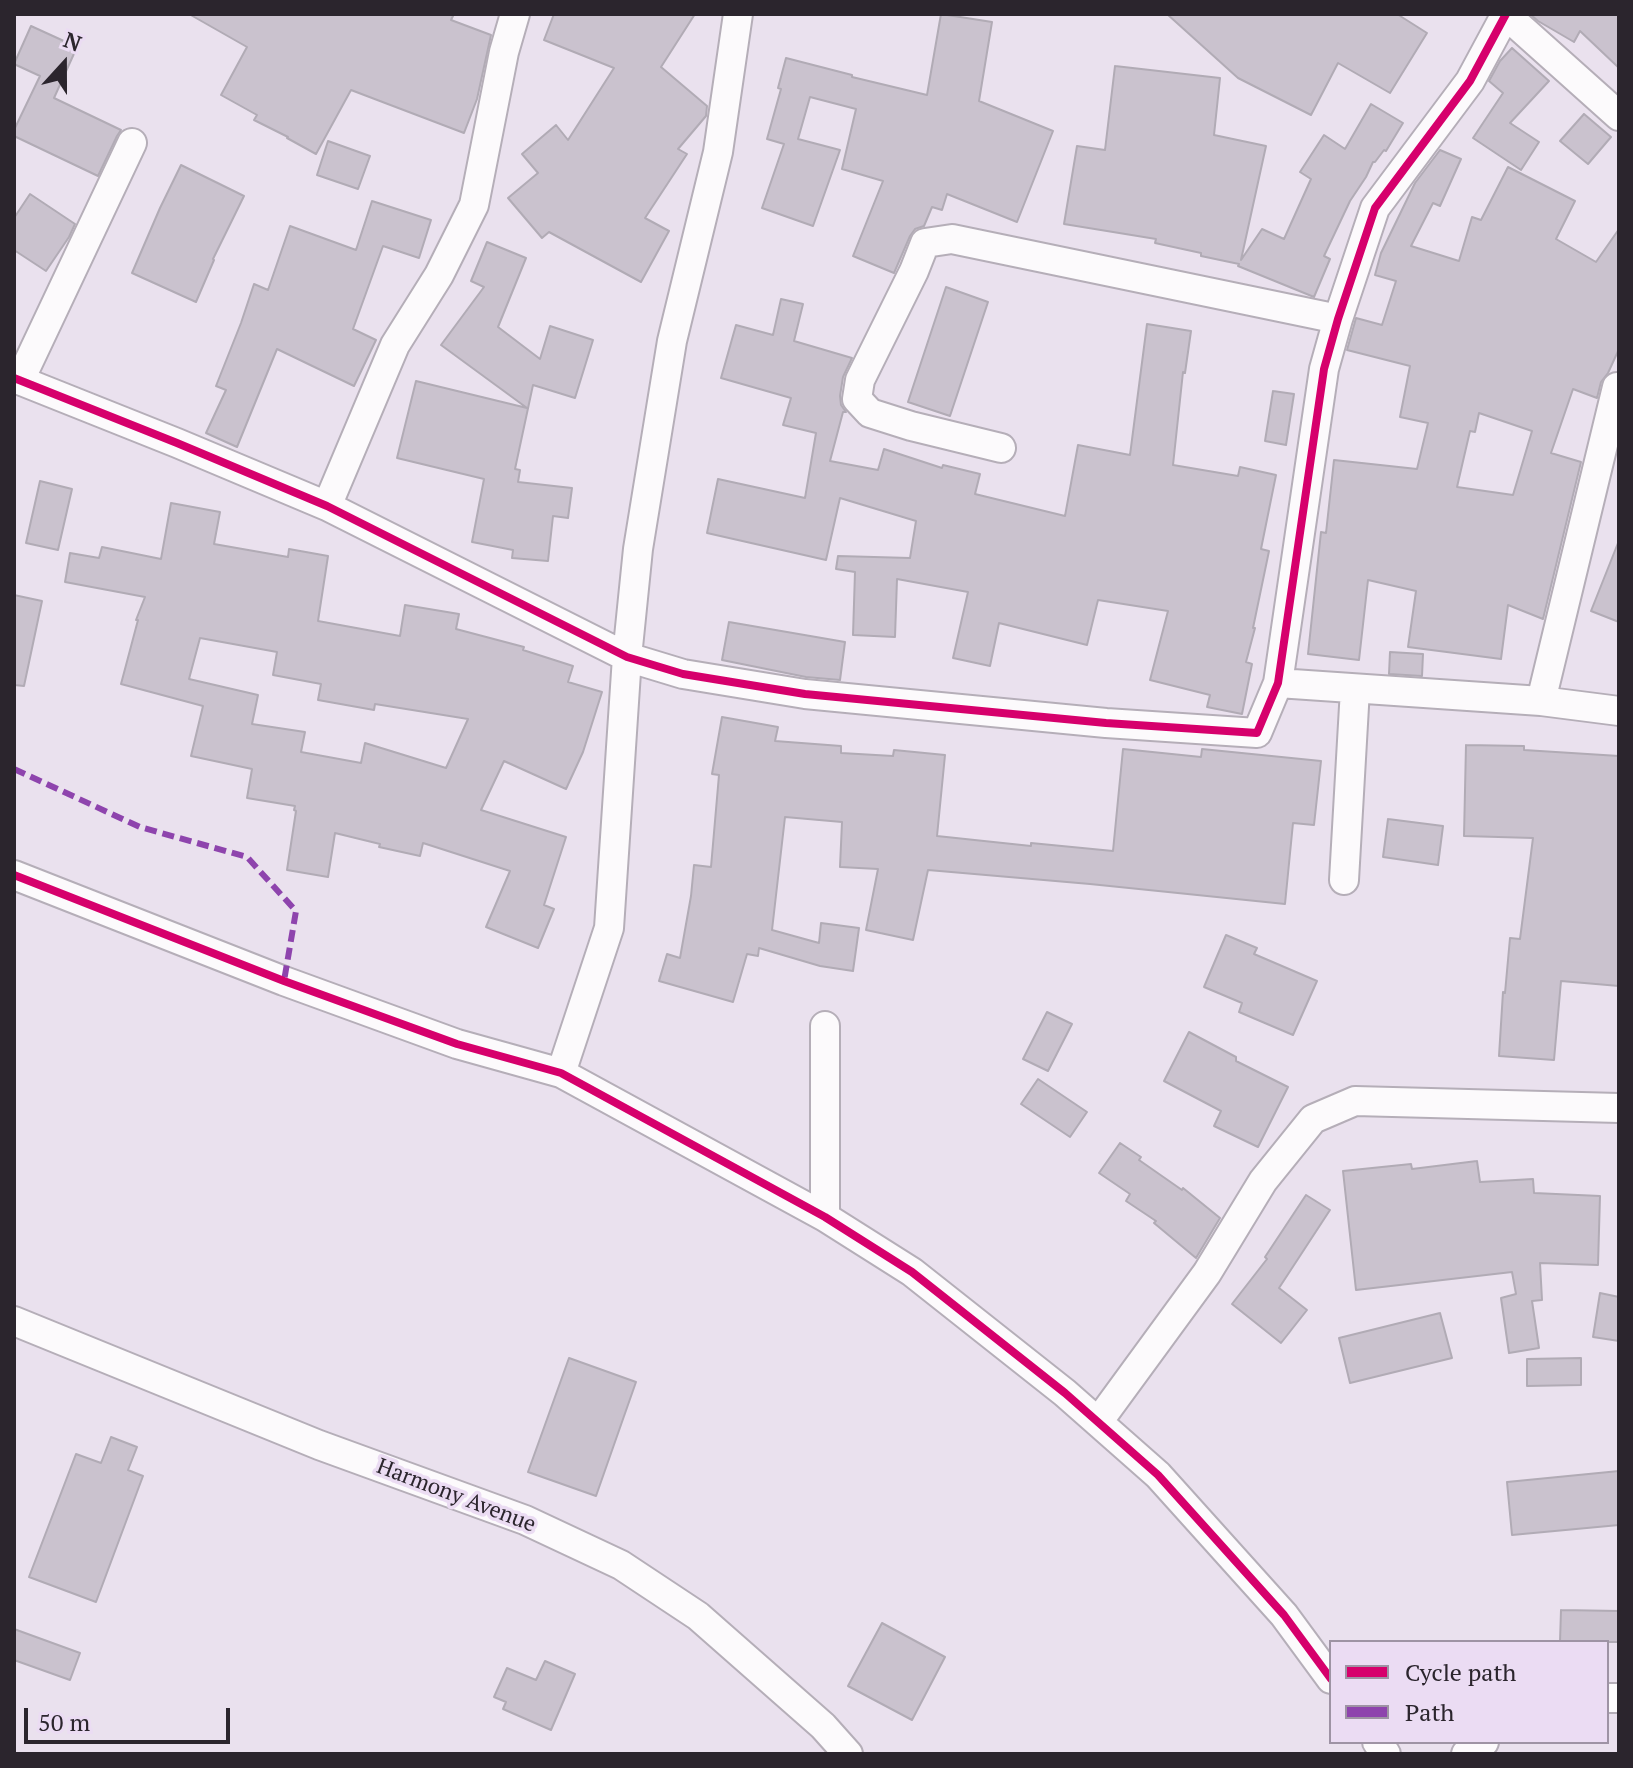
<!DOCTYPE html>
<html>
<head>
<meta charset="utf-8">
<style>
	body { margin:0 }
	#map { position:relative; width:1633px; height:1768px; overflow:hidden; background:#eae1ee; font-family:"PT Serif",serif }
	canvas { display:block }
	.frame { position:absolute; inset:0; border:16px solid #2b252d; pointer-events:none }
	.legend { position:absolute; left:1329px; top:1640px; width:280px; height:104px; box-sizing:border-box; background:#ebdcf3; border:2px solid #9e93a4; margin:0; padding:10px 14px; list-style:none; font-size:24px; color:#2b252d }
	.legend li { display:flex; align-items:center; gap:16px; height:40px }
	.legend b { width:40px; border:2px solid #9e93a4 }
	.north { position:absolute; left:24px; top:24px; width:80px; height:80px; -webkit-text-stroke:6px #ebdcf3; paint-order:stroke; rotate:21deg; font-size:22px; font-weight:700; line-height:32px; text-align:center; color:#2b252d }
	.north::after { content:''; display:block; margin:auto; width:28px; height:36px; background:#2b252d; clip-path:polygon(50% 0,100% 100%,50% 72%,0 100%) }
	.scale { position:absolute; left:24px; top:1708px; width:206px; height:36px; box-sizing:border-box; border:4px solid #2b252d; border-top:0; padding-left:10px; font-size:24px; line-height:28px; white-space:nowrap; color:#2b252d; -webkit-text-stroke:6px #ebdcf3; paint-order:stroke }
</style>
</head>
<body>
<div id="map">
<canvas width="1633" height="1768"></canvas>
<div class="frame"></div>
<ul class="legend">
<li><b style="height:10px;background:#d6006c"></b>Cycle path</li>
<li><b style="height:10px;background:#8e44ad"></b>Path</li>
</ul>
<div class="north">N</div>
<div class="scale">50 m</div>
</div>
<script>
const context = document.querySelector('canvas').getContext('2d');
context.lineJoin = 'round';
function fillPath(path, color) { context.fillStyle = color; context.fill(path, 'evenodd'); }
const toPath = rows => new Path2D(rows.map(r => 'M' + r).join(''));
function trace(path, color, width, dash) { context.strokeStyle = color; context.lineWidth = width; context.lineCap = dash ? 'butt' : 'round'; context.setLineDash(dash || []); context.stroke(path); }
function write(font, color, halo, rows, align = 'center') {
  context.font = font + ' "PT Serif",serif'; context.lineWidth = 7; context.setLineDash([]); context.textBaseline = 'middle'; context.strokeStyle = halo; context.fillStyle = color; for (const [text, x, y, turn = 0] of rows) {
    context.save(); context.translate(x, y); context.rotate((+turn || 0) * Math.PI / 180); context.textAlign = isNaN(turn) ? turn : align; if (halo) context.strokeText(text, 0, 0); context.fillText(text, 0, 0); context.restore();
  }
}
const building = toPath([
	[189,14,454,14,451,20,491,35,477,99,464,133,351,90,316,154,287,138,288,137,254,120,257,115,221,95,247,47,189,14],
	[554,14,695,14,661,67,707,106,706,116,678,149,687,154,645,218,669,231,641,282,549,232,542,238,508,198,538,173,522,154,556,125,568,140,614,68,544,40,554,14],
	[941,14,992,22,979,101,1053,131,1017,222,947,194,942,210,932,207,924,226,915,229,910,236,894,273,853,256,883,181,842,169,856,109,810,97,798,139,840,150,813,226,762,208,784,144,767,139,781,89,778,88,786,58,852,75,852,77,927,95,941,14],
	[1167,14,1397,14,1427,33,1390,93,1338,63,1311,115,1238,78,1167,14],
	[1530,14,1619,14,1619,68,1580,31,1574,42,1538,21,1530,14],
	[31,26,77,47,54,98,121,130,117,136,98,176,14,136,14,130,40,76,14,64,31,26],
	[1512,48,1549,81,1510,123,1539,142,1521,170,1473,138,1503,93,1489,81,1500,61,1512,48],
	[1115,66,1220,78,1214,135,1266,146,1241,260,1262,229,1284,239,1311,179,1300,172,1324,135,1345,149,1371,104,1403,123,1386,151,1384,150,1375,162,1373,162,1366,177,1350,201,1324,256,1330,259,1314,297,1238,266,1239,264,1201,256,1201,253,1155,243,1156,239,1064,224,1077,146,1105,150,1115,66],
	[1584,114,1611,137,1588,164,1560,141,1584,114],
	[328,141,370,156,358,189,317,175,328,141],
	[1440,150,1461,159,1440,206,1433,203,1411,246,1459,261,1472,217,1481,220,1508,167,1575,201,1556,239,1596,262,1619,229,1619,349,1608,373,1601,382,1597,398,1573,389,1551,453,1581,462,1543,619,1508,605,1501,659,1408,647,1416,591,1368,580,1359,660,1308,654,1321,532,1326,533,1334,460,1417,469,1428,423,1400,417,1410,366,1347,350,1356,318,1382,325,1396,281,1375,275,1381,253,1415,183,1440,150],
	[1479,413,1532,431,1513,495,1457,487,1470,431,1475,432,1479,413],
	[181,165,244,196,213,259,214,260,196,302,132,273,160,208,181,165],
	[30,194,75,224,69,237,46,271,14,250,14,218,30,194],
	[372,201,431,220,419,258,383,246,353,329,376,340,354,386,277,349,237,447,206,433,226,390,216,386,241,323,254,284,268,290,290,226,356,250,372,201],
	[487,242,526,258,498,327,540,359,550,326,593,340,575,398,533,385,515,469,520,470,518,482,572,488,568,518,553,516,548,561,512,558,513,550,472,542,484,479,397,458,416,381,527,408,441,345,484,287,471,281,487,242],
	[946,287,988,302,950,416,908,402,946,287],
	[781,299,803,304,794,341,852,358,843,377,840,396,841,405,846,412,843,412,830,461,878,470,884,449,942,468,943,465,980,474,975,494,1065,516,1078,445,1130,455,1147,324,1191,331,1185,373,1183,372,1173,465,1238,476,1240,467,1276,475,1261,549,1269,551,1253,628,1255,628,1246,662,1252,664,1242,714,1207,707,1210,695,1150,680,1168,611,1098,600,1087,645,999,623,990,666,953,658,968,592,897,579,895,637,853,635,855,572,836,569,838,556,910,558,916,521,840,498,826,560,707,533,718,479,805,498,816,433,783,425,791,398,721,378,736,325,773,335,781,299],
	[1273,391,1294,394,1286,445,1265,441,1273,391],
	[40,481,72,489,58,550,26,543,40,481],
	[171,503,220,512,214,544,288,557,289,549,328,556,318,621,400,636,405,605,459,614,456,629,524,647,523,650,573,666,568,682,602,692,583,752,566,789,504,761,481,810,566,837,544,905,554,909,538,948,486,927,510,871,423,843,420,856,379,847,380,844,335,833,328,877,287,870,296,811,294,810,295,806,247,798,252,769,191,756,203,706,121,684,138,620,136,620,145,597,65,582,70,553,99,558,102,547,161,559,171,503],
	[200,638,277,652,273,675,321,684,318,700,374,710,375,704,468,719,446,768,365,743,361,763,301,752,305,732,252,724,258,695,189,679,200,638],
	[1618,543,1619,543,1619,622,1591,611,1618,543],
	[14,595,42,601,24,686,14,685,14,595],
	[729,622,845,642,840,680,806,677,722,660,729,622],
	[1390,652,1423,654,1422,676,1389,674,1390,652],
	[722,717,778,727,775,741,841,746,841,753,893,756,894,750,945,755,937,836,1031,846,1031,843,1113,851,1123,749,1201,757,1202,749,1321,761,1314,825,1293,823,1285,904,1090,884,928,870,913,940,866,930,878,869,840,867,842,822,785,817,772,930,819,943,821,923,859,928,853,971,820,966,759,948,758,956,747,954,733,1002,659,981,667,954,680,958,691,896,694,865,711,867,719,775,712,774,722,717],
	[1466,745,1524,746,1524,750,1619,756,1619,986,1561,981,1554,1060,1499,1056,1503,992,1505,993,1510,938,1520,939,1533,838,1464,836,1466,745],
	[1388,819,1443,826,1438,865,1383,857,1388,819],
	[1226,935,1257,948,1254,954,1317,981,1293,1035,1239,1012,1242,1003,1204,987,1226,935],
	[1047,1012,1072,1024,1048,1071,1023,1059,1047,1012],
	[1189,1032,1236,1057,1236,1061,1288,1087,1258,1147,1214,1126,1221,1111,1164,1081,1189,1032],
	[1038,1079,1087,1112,1070,1137,1021,1104,1038,1079],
	[1120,1143,1141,1157,1139,1160,1182,1190,1183,1188,1220,1218,1196,1258,1154,1223,1156,1221,1126,1201,1130,1194,1099,1173,1120,1143],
	[1477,1161,1480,1182,1533,1179,1534,1193,1600,1196,1598,1265,1540,1263,1542,1300,1532,1301,1539,1348,1509,1353,1501,1298,1516,1294,1512,1272,1356,1290,1343,1171,1411,1164,1412,1169,1477,1161],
	[1306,1195,1330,1210,1279,1288,1307,1310,1281,1343,1232,1304,1267,1259,1265,1257,1306,1195],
	[1600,1293,1619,1297,1619,1341,1593,1337,1600,1293],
	[1440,1313,1452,1358,1350,1383,1339,1338,1440,1313],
	[569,1358,636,1382,596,1496,528,1472,569,1358],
	[1581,1358,1581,1385,1527,1386,1527,1359,1581,1358],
	[111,1437,137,1447,128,1470,143,1476,96,1602,29,1577,76,1454,101,1463,111,1437],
	[1619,1471,1619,1525,1512,1535,1507,1482,1619,1471],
	[1561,1610,1619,1611,1619,1642,1560,1642,1561,1610],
	[882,1623,945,1657,912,1720,848,1686,882,1623],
	[14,1629,80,1653,70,1680,14,1660,14,1629],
	[545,1661,575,1674,551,1730,503,1709,506,1702,494,1697,507,1668,536,1680,545,1661]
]);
fillPath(building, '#cac2ce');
trace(building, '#b1abb5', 2);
const minor = toPath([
	[1505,14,1619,116],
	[14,378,177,443,327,506,627,657,683,674,805,694,1106,723,1257,733,1278,683,1324,369,1338,319,1375,208,1470,81,1506,14],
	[20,380,132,143],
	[1001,448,911,426,870,413,857,399,860,380,914,271,925,243,952,239,1338,319],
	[327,506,395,345,439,275,474,205,504,52,515,14],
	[1278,683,1541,701,1619,711],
	[1541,701,1617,387],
	[14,875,284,981,457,1044,561,1073,825,1217,912,1272,1065,1393,1158,1475,1284,1615,1331,1679],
	[1344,880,1355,689],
	[561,1073,609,928,627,657,638,549,672,341,718,152,738,14],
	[825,1217,825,1026],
	[14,1321,319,1445,525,1520,621,1565,698,1616,823,1726,848,1754],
	[1098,1422,1207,1273,1263,1181,1313,1119,1355,1101,1619,1108],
	[1607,1698,1619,1698],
	[1377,1742,1386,1754],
	[1466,1754,1484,1742]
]);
trace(minor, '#b5aeb8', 32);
trace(minor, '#fcfafc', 28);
trace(toPath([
	[14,769,140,827,247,857,296,911,284,981]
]), '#8e44ad', 6, [12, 6]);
trace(toPath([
	[14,378,177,443,327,506,627,657,683,674,805,694,1106,723,1257,733,1278,683,1324,369,1338,319,1375,208,1470,81,1506,14],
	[14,875,284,981,457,1044,561,1073,825,1217,912,1272,1065,1393,1158,1475,1284,1615,1331,1679]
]), '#d6006c', 8);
write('22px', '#2b252d', '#ebdcf3', [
	["Harmony Avenue",456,1496,21]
]);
</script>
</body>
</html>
